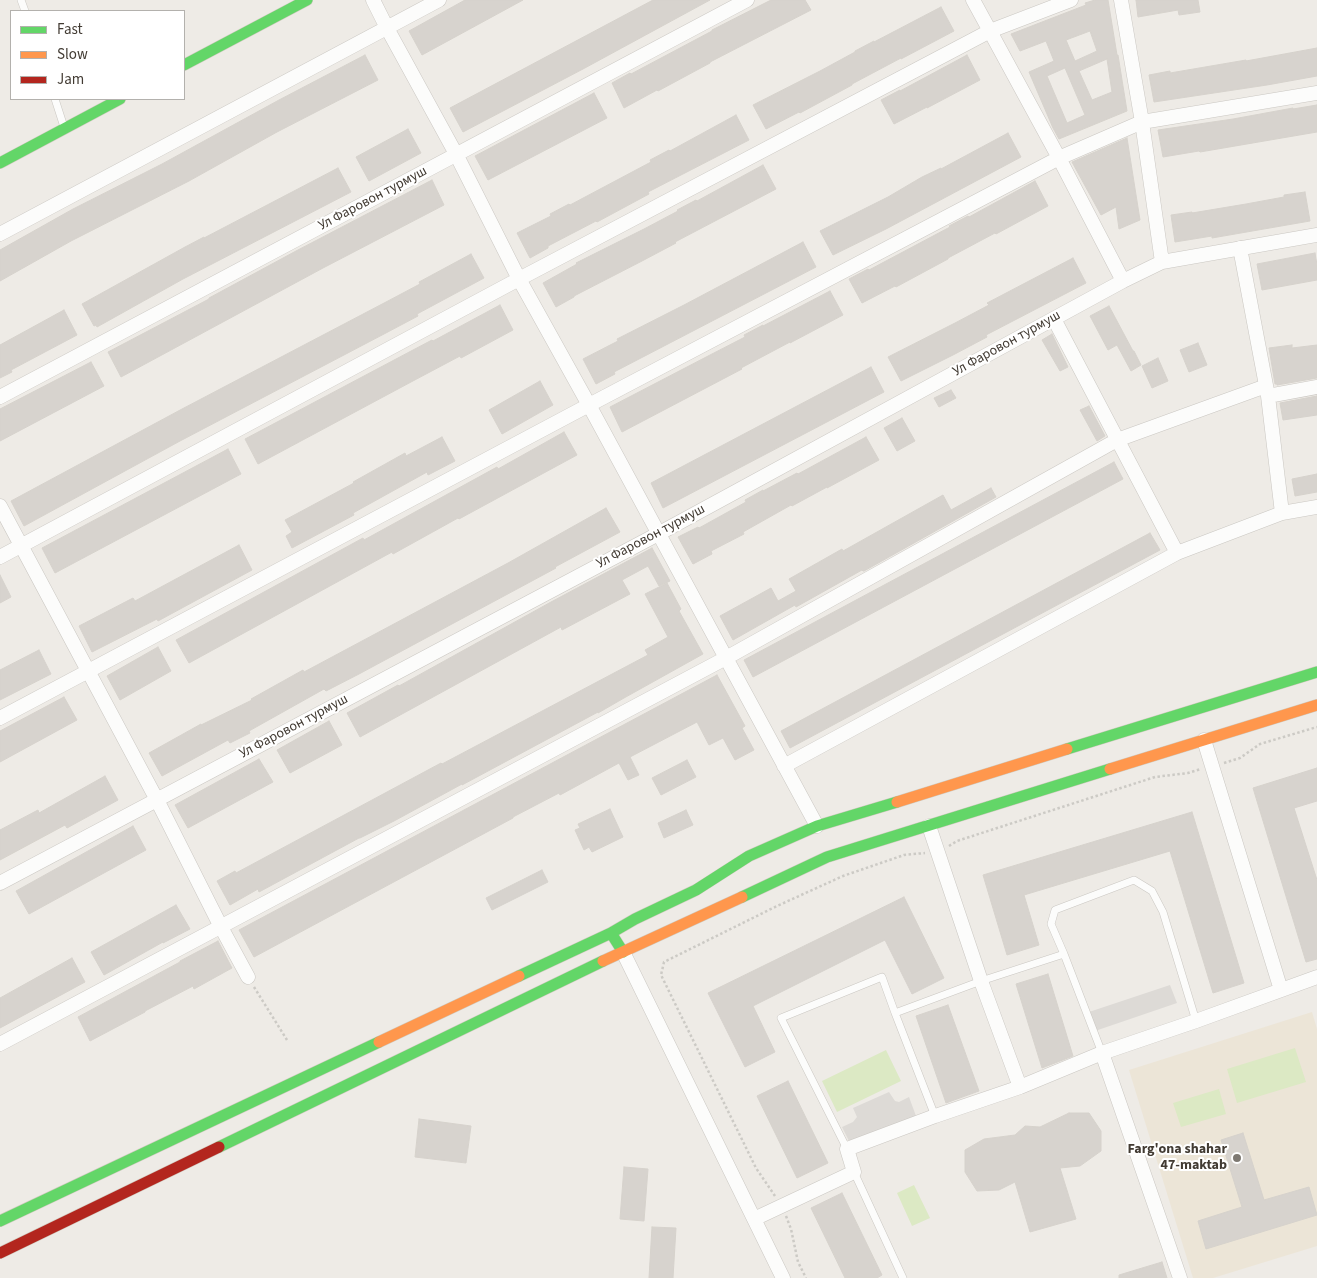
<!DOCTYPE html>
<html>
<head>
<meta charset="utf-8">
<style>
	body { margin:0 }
	#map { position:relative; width:1317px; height:1278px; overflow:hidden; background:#eeebe6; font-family:"Source Sans 3",sans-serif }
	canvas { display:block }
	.legend { position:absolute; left:10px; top:10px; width:175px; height:90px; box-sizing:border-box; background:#fff; border:1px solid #b3b1ad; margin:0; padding:6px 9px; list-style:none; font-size:15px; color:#423b33 }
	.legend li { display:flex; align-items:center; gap:10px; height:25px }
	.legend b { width:25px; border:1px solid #b3b1ad }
</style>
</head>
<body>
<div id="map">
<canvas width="1317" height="1278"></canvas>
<ul class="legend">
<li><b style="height:6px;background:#63d668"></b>Fast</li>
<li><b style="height:6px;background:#ff974d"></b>Slow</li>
<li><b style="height:6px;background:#b3261e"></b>Jam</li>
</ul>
</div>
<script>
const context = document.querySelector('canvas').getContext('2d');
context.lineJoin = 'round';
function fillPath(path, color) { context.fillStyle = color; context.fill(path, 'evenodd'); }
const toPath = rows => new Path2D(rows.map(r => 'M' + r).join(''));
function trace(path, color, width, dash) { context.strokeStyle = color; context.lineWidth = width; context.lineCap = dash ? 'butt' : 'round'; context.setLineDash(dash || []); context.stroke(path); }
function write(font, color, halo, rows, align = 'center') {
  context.font = font + ' "Source Sans 3",sans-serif'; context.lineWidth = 4; context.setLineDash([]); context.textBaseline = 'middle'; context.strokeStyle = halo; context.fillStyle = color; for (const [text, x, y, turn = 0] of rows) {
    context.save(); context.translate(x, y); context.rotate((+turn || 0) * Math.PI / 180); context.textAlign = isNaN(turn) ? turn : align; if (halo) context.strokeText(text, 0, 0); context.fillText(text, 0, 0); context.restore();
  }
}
fillPath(toPath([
	[1312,1012,1317,1029,1317,1246,1213,1278,1193,1278,1129,1070]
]), '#ece5d7');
fillPath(toPath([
	[1295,1048,1306,1082,1237,1103,1227,1069],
	[886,1050,901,1081,837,1112,822,1081],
	[1219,1089,1226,1114,1181,1127,1173,1103],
	[914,1185,930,1218,912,1226,897,1193]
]), '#dce9c4');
fillPath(toPath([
	[1170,985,1177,1003,1095,1031,1089,1012],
	[889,1092,895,1101,899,1102,909,1097,916,1116,849,1141,842,1127,853,1122,857,1117,853,1108]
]), '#dddad6');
const building = toPath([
	[465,0,523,0,422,55,409,31,465,0],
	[653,0,710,0,583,69,463,132,450,108,653,0],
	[771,0,805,0,811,10,710,62,710,63,658,91,657,90,624,108,612,83,630,73,631,74,712,31,712,30,771,0],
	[1095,0,1108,0,1117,55,1118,55,1127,111,1059,139,1053,128,1029,72,1054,61,1046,41,1020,51,1011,34,1086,5,1085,3,1095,0],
	[1090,31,1097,51,1075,61,1066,40,1090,31],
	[1107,59,1112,92,1092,100,1079,71,1107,59],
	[1065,68,1085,115,1067,123,1047,76,1065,68],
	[1136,0,1198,0,1200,12,1179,15,1178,10,1138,17,1136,0],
	[941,7,954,31,901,59,901,58,852,84,852,85,800,113,799,112,766,129,753,105,820,71,855,52,855,51,874,41,874,42,941,7],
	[1317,48,1317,76,1267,85,1154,102,1149,75,1170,71,1170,73,1246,60,1246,61,1317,48],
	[365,55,378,80,277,132,189,181,71,241,0,281,0,250,73,209,162,164,279,100,365,55],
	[967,55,980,80,927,108,927,107,894,124,881,100,900,90,900,91,967,55],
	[594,93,607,118,488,180,475,156,594,93],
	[1317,105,1317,132,1200,152,1199,151,1163,157,1158,130,1233,119,1293,108,1293,109,1317,105],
	[736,115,749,140,648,192,649,194,597,222,596,221,548,246,548,248,530,258,517,233,551,216,550,214,569,204,570,205,651,162,650,160,669,150,670,151,736,115],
	[408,129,421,153,369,181,356,157,408,129],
	[1008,133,1021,157,886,229,833,255,820,231,888,197,922,177,941,168,941,169,1008,133],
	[1127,138,1140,220,1119,229,1116,207,1101,215,1072,162,1127,138],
	[763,165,776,189,675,242,676,243,642,261,574,296,574,297,556,307,543,283,577,264,576,263,644,229,678,211,677,210,696,200,697,201,763,165],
	[338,168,351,192,183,279,97,327,96,325,94,326,82,304,185,247,204,237,204,238,338,168],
	[432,180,444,205,323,268,121,377,108,352,209,299,209,298,296,251,432,180],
	[1035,181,1048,206,996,234,995,233,948,258,948,259,896,287,895,286,862,303,849,279,868,269,869,270,950,227,949,226,968,216,969,217,1035,181],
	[1305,192,1310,221,1212,238,1212,236,1175,242,1171,215,1192,212,1192,213,1246,204,1284,197,1284,195,1305,192],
	[803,242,816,267,614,372,615,374,596,384,583,359,618,341,617,339,684,305,803,242],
	[1315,253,1317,265,1317,280,1262,290,1257,264,1315,253],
	[471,254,484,278,417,314,418,316,384,334,180,441,24,526,11,501,182,409,386,302,420,284,419,282,471,254],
	[1073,258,1086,283,986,335,987,337,953,355,901,381,888,357,955,323,989,305,987,303,1073,258],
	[830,291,843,315,790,343,790,342,741,368,742,369,622,432,610,407,710,355,745,337,744,335,763,325,763,326,830,291],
	[500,305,513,330,461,358,460,356,411,382,258,464,245,439,413,350,432,340,433,341,500,305],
	[1109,306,1133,351,1134,351,1141,365,1131,371,1117,345,1108,350,1090,316,1109,306],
	[64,310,77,335,11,370,12,372,0,378,0,345,64,310],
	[1052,334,1068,367,1060,371,1042,340,1052,334],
	[1198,343,1207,365,1189,372,1180,350,1198,343],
	[1292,345,1292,348,1317,345,1317,378,1277,385,1277,384,1275,384,1269,348,1292,345],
	[1158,358,1168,381,1152,388,1142,366,1158,358],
	[91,362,104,386,0,441,0,409,91,362],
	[871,367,884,392,663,508,651,483,871,367],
	[540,381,553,405,502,434,489,410,540,381],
	[951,390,956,398,939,407,934,398,951,390],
	[1317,396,1317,415,1283,420,1280,403,1317,396],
	[1089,406,1105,436,1097,441,1080,410,1089,406],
	[902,418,915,441,897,451,884,428,902,418],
	[564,432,577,455,459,519,458,518,393,554,392,552,189,663,176,640,363,538,364,540,497,467,498,469,564,432],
	[442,437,455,461,428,475,427,472,353,513,354,515,292,548,286,536,292,532,285,520,354,483,353,482,405,453,406,456,442,437],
	[866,437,879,460,827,488,827,487,792,506,791,505,743,532,744,534,711,551,712,554,693,564,678,537,698,527,699,528,746,502,745,500,763,490,763,491,797,473,798,474,866,437],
	[228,449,241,474,55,573,42,548,228,449],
	[1114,462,1123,479,753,677,744,660,1114,462],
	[1317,474,1317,492,1295,496,1292,479,1317,474],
	[991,488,996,497,864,571,863,571,862,570,796,607,795,605,733,640,720,616,771,588,778,601,796,591,789,579,842,549,843,551,943,495,951,510,991,488],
	[606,508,620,532,555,567,556,568,359,674,326,691,324,689,249,731,250,733,230,743,228,740,162,776,149,753,201,724,201,725,252,700,251,699,303,670,304,672,508,563,606,508],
	[1150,533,1160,550,790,748,781,731,1150,533],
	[239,545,252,570,158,621,157,619,92,652,79,626,133,598,135,601,239,545],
	[652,548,670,581,659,586,648,566,622,580,630,594,562,630,561,627,360,737,347,713,398,685,399,686,551,602,652,548],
	[0,575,11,597,0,603,0,575],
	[667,583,681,609,679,611,703,654,624,698,598,713,598,712,462,785,462,784,394,821,360,838,359,838,259,892,258,889,230,905,217,881,235,871,236,873,441,763,442,764,648,655,645,650,668,637,645,594,667,583],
	[158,647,171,671,120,700,107,676,158,647],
	[39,650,51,674,0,700,0,670,39,650],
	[717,675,745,726,742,728,754,750,735,760,723,738,709,745,697,722,630,757,639,775,628,780,619,763,560,795,559,793,513,817,513,818,254,957,239,930,717,675],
	[64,697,77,720,0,762,0,731,64,697],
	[329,721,342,745,290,773,277,750,329,721],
	[259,759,273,782,188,828,175,805,259,759],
	[687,760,696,777,661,795,652,778,687,760],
	[1317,768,1317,801,1294,808,1317,880,1317,959,1306,962,1253,788,1317,768],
	[105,776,118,800,67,828,65,825,0,860,0,830,38,810,39,813,105,776],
	[610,809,623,837,592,852,589,847,584,850,575,830,580,828,578,824,610,809],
	[686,810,693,825,664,838,658,823,686,810],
	[1192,812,1244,983,1213,993,1170,851,1024,895,1039,945,1007,955,983,875,1192,812],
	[133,826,146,850,29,914,16,891,133,826],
	[542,870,548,882,492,910,486,898,542,870],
	[904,897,944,978,912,994,885,940,753,1006,775,1052,745,1067,708,993,904,897],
	[176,905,190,929,163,943,163,942,104,975,91,952,176,905],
	[218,941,232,968,194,989,193,986,145,1011,145,1012,90,1041,78,1017,180,962,180,961,218,941],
	[72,958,85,982,0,1028,0,998,72,958],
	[1048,974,1073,1056,1042,1068,1016,984,1048,974],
	[948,1005,979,1091,946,1103,916,1016,948,1005],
	[788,1081,828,1163,797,1178,757,1096,788,1081],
	[1069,1113,1089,1113,1101,1131,1101,1151,1080,1166,1060,1168,1076,1219,1030,1232,1015,1182,999,1190,977,1191,965,1172,965,1150,984,1139,1015,1135,1025,1126,1040,1127,1069,1113],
	[419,1119,471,1126,466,1163,415,1157,419,1119],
	[1243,1133,1264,1200,1309,1187,1317,1215,1206,1249,1198,1221,1242,1207,1221,1140,1243,1133],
	[624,1167,648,1169,644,1221,620,1219,624,1167],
	[842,1193,882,1275,877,1278,845,1278,811,1208,842,1193],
	[652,1227,676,1228,673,1278,649,1278,652,1227],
	[1162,1262,1167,1278,1119,1278,1119,1275,1162,1262]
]);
fillPath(building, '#d7d3ce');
trace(building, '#d6d2cc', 1);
const lane = toPath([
	[21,0,25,11],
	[55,99,64,127],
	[1064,954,1102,1053],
	[935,1116,895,1013,981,981,1064,954,1051,924,1055,910,1134,880,1152,891,1163,912,1196,1021],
	[847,1149,781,1018,882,977,895,1013],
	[854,1172,903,1278]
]);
const street = toPath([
	[373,0,387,28,456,154,519,279,589,405,817,826],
	[973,0,1059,158,1123,281],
	[1121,0,1142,122,1162,262],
	[0,234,439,0],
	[1240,248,1268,396,1282,513],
	[1054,319,1177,553],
	[1268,396,1317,387],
	[0,397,747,0],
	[0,506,157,800,221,927,248,977],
	[0,557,519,279,990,31,1071,0],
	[0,718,589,405,1059,158,1142,122,1317,93],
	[1204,740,1281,990],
	[784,766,1177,553,1282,513,1317,507],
	[929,826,981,981,1020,1087],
	[0,883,658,534,1123,281,1162,262,1317,235],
	[623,952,783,1278],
	[0,1044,726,658,1117,440,1266,386],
	[754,1219,854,1172,847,1149,935,1116,1020,1087,1102,1053],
	[1180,1278,1102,1053,1196,1021,1317,977]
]);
const fast = toPath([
	[184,65,307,0],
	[0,163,120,99],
	[1067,749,1317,672],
	[742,897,827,857,1110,769],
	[623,952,611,933,635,919,696,890,749,856,817,826,897,802],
	[519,976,611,933],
	[219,1147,603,961],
	[0,1221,379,1042]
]);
const slow = toPath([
	[1110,769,1317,705],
	[897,802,1067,749],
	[603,961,742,897],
	[379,1042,519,976]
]);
const jam = toPath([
	[0,1253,219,1147]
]);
trace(lane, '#cac7c2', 8);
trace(street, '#cac7c2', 15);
trace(fast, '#cfc9be', 12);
trace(slow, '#cfc9be', 12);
trace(jam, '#cfc9be', 12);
trace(toPath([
	[1224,763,1240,758,1260,744,1317,727],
	[949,846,957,841,1155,777,1188,773,1201,769],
	[254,987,287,1040],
	[775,1196,756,1168,661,975,664,962,777,906,843,876,904,855,925,853],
	[786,1216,791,1229,798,1262,806,1278]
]), '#cccac5', 2.5, [2.5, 2.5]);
trace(lane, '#fcfcfb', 7);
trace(street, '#fcfcfb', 14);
trace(fast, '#63d668', 11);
trace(slow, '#ff974d', 11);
trace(jam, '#b3261e', 11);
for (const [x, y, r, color] of [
	[1237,1158,5,"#7e7972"]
]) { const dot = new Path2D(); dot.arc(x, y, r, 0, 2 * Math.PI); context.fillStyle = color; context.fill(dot); trace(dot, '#fff', 2); }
write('14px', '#423b33', '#fff', [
	["Ул Фаровон турмуш",373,199,-28],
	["Ул Фаровон турмуш",1007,344,-29],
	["Ул Фаровон турмуш",651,537,-28],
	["Ул Фаровон турмуш",294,727,-28]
]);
write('bold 14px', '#423b33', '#fff', [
	["Farg'ona shahar",1227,1150],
	["47-maktab",1227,1166]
], 'right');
</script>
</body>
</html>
